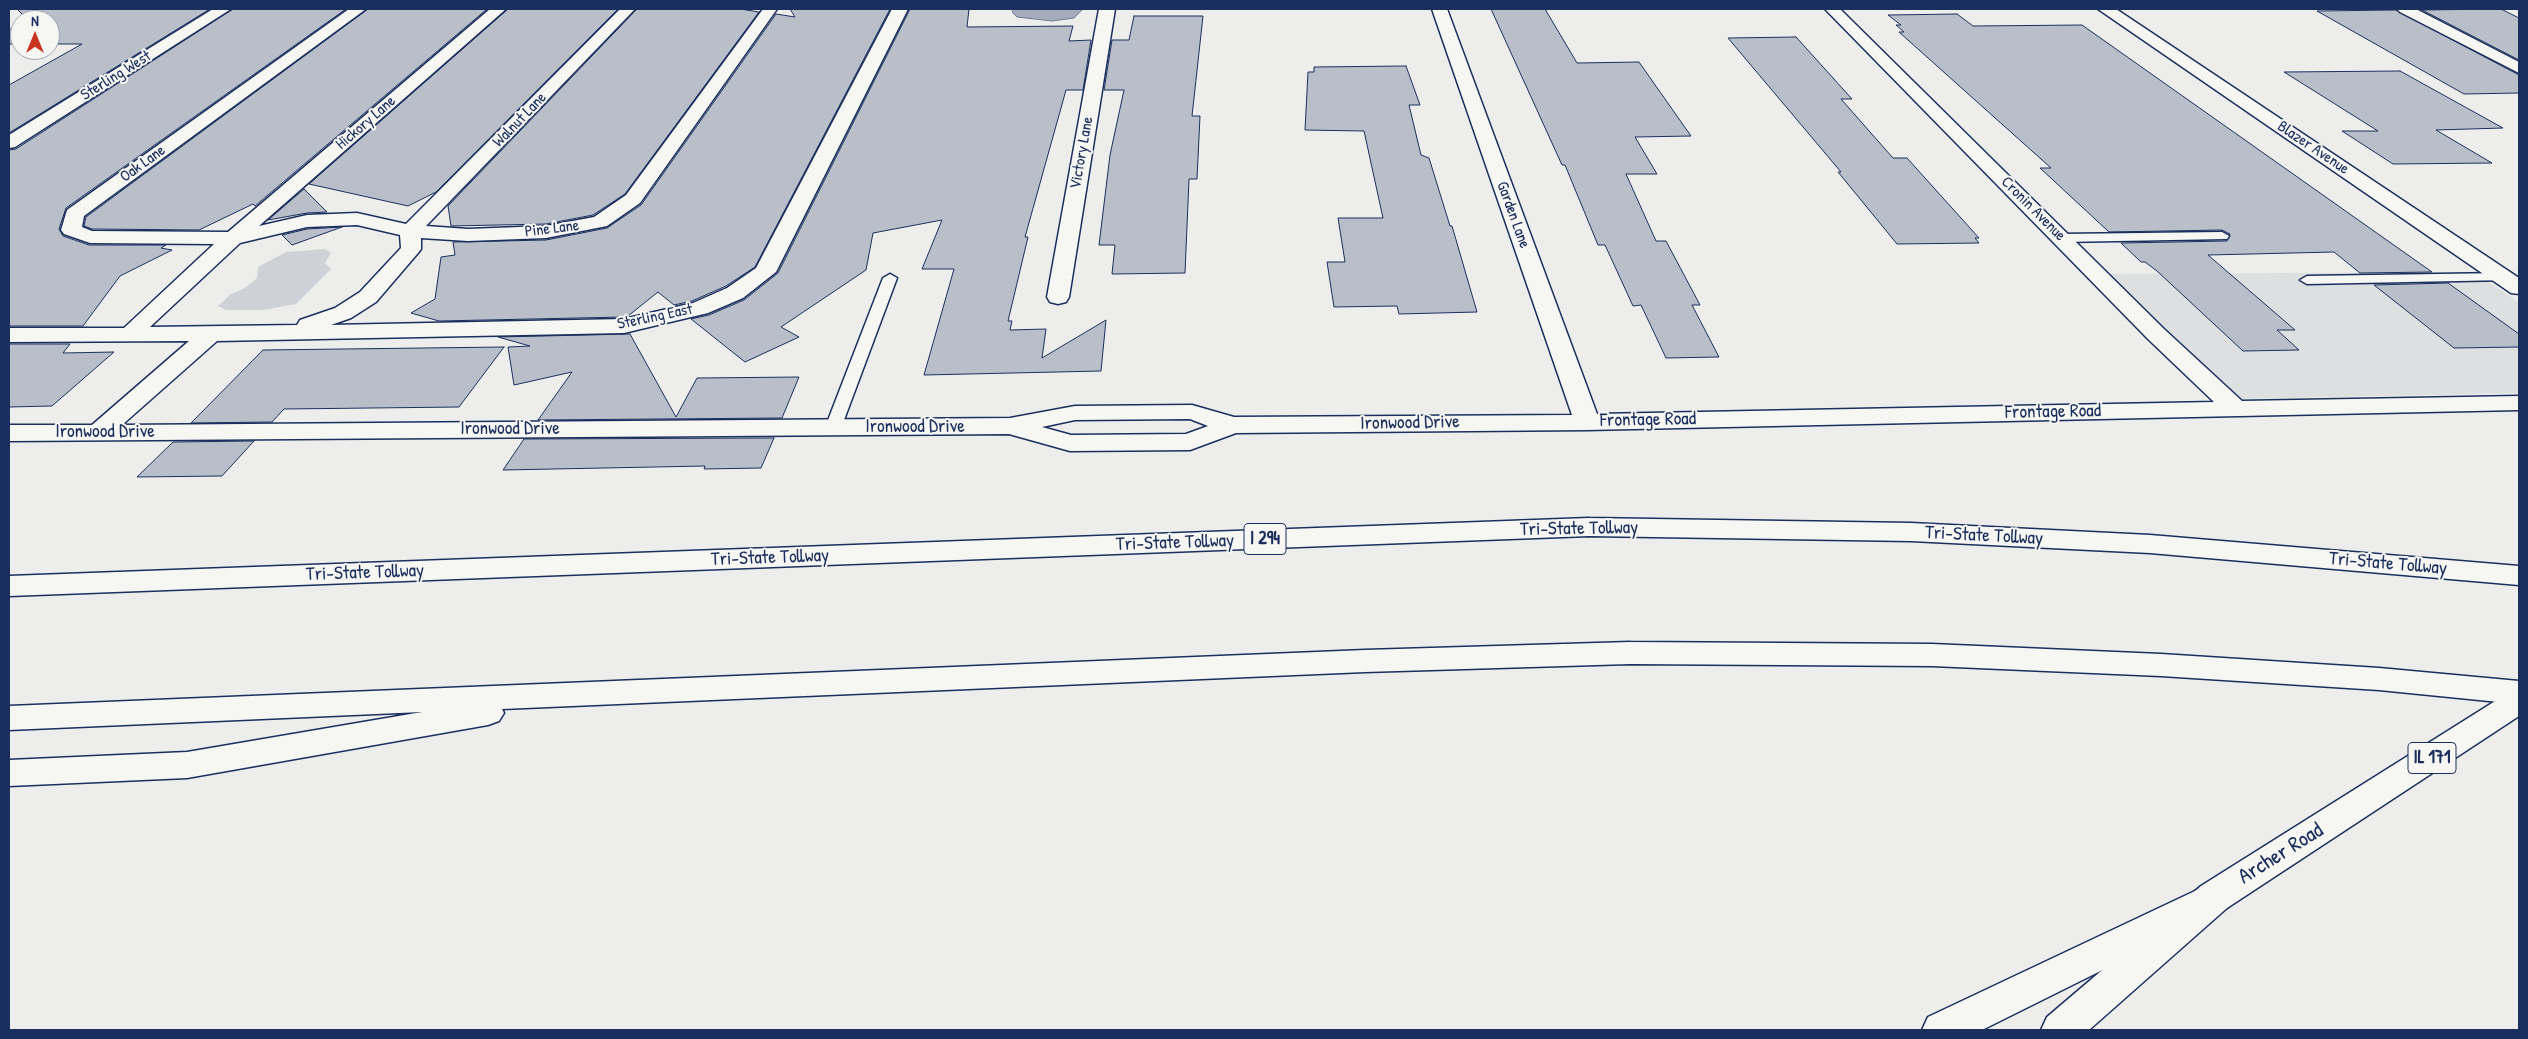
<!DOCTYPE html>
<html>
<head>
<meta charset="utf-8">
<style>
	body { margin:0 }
	#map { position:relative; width:2528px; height:1039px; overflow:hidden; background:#edeeec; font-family:"Patrick Hand",sans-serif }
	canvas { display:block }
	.frame { position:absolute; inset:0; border:10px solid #1b2f5e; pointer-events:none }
	.north { position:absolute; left:10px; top:10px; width:50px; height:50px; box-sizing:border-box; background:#f6f6f2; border:1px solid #9ea6b7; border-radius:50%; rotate:0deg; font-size:14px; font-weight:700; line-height:20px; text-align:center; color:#1b2f5e }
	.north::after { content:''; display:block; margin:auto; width:18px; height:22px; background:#c8321e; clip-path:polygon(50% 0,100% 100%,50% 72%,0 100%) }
</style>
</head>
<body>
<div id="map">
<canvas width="2528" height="1039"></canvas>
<div class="frame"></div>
<div class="north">N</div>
</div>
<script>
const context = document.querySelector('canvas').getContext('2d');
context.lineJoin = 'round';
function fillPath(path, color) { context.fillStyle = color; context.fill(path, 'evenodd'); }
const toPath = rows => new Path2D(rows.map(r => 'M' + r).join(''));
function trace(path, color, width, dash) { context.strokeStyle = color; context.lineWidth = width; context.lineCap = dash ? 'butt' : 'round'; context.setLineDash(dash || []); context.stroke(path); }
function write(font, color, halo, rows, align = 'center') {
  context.font = font + ' "Patrick Hand",sans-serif'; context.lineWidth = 4; context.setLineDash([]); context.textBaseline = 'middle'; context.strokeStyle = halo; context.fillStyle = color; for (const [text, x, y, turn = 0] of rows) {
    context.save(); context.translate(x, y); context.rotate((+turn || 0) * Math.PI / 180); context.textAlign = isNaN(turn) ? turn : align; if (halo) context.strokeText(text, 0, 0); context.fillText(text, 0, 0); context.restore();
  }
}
fillPath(toPath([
	[2473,272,2519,302,2519,393,2239,399,2107,274]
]), '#dde0e1');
fillPath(toPath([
	[325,249,331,253,325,263,331,269,296,304,264,310,226,310,218,306,231,294,245,288,257,278,258,267,286,252]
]), '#ced2d7');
const water = toPath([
	[1014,9,1083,9,1074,18,1052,21,1017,17,1012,12,1014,9]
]);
fillPath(water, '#a5acbc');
trace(water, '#6e7a96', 1);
const building = toPath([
	[17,9,210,9,9,133,9,85,82,44,50,44,50,20,28,20,17,9],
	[233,9,346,9,66,208,59,229,63,236,89,245,166,245,161,248,172,250,120,276,83,326,9,326,9,150,16,149,233,9],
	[368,9,487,9,255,206,253,204,199,230,92,229,84,226,86,217,368,9],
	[508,9,618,9,436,192,408,206,309,184,508,9],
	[637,9,740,9,759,12,625,194,593,215,546,224,451,226,448,206,637,9],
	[790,9,890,9,755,267,726,286,692,301,674,305,658,292,628,316,624,317,439,321,411,313,435,299,441,257,455,255,453,242,546,240,607,228,641,205,776,14,795,17,790,9],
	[910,9,969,9,967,27,1073,26,1069,41,1091,40,1083,90,1066,90,1025,237,1028,237,1008,321,1012,321,1010,330,1046,329,1042,358,1106,320,1101,371,924,375,954,269,922,269,942,220,873,233,866,270,781,327,799,337,745,362,691,319,709,315,744,300,778,273,910,9],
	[1491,9,1545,9,1577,63,1639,62,1691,136,1635,137,1657,174,1626,174,1656,241,1666,241,1700,305,1692,305,1719,357,1666,358,1641,305,1633,306,1605,245,1598,245,1565,165,1562,165,1491,9],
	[2501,9,2519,18,2519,60,2422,10,2501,9],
	[2396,10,2519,75,2519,93,2464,94,2317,11,2396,10],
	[1957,14,1973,26,2082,25,2432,272,2360,273,2334,252,2208,255,2295,330,2277,330,2299,350,2243,351,2157,271,2145,262,2141,262,2121,243,2227,241,2230,234,2222,230,2109,232,2040,168,2051,168,1899,32,1904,32,1896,25,1901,25,1888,15,1957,14],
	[1134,16,1203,16,1192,116,1200,116,1197,179,1189,179,1185,273,1112,274,1115,245,1099,245,1110,155,1124,90,1104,90,1112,40,1129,40,1134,16],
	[20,24,20,44,9,44,9,30,20,24],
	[1796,37,1852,99,1841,99,1893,158,1907,158,1979,238,1975,238,1979,243,1897,244,1838,172,1841,172,1728,38,1796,37],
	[1406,66,1420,105,1409,105,1421,155,1429,158,1450,226,1452,226,1477,312,1399,314,1397,306,1334,307,1327,262,1345,262,1338,218,1383,218,1364,131,1305,130,1308,72,1314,72,1314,67,1406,66],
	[2400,71,2503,128,2436,130,2492,163,2393,164,2342,131,2378,131,2284,72,2400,71],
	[304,189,327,212,307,213,268,220,304,189],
	[342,227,292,245,282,235,307,229,342,227],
	[2448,283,2519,334,2519,347,2454,348,2374,285,2448,283],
	[630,334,676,417,697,378,799,377,782,418,538,420,572,372,514,385,508,347,530,346,498,337,630,334],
	[9,344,70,344,63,353,114,352,52,406,9,407,9,344],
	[504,347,459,407,284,409,272,422,191,423,263,350,504,347],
	[774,438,761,468,704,469,705,466,503,470,524,439,774,438],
	[254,441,222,476,137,477,173,442,254,441]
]);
fillPath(building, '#b9bfc8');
trace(building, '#1b2f5e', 1);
const lane = toPath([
	[2222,232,2229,236,2227,239,2062,242,2055,238,2062,234,2222,232],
	[2504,273,2511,277,2509,280,2307,284,2300,280,2307,276,2504,273],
	[890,274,897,278,841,428,833,433,827,431,825,428,883,278,890,274]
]);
const street = toPath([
	[213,9,231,9,15,147,9,148,9,135,213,9],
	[349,9,366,9,84,216,82,227,92,231,228,232,490,9,506,9,259,226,307,215,357,213,406,224,620,9,635,9,426,226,468,229,546,226,594,217,626,195,763,9,777,9,640,203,607,226,546,238,468,241,421,238,421,249,418,253,376,302,351,318,331,325,624,319,693,303,727,288,756,268,892,9,908,9,776,272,743,298,708,313,624,333,217,341,122,425,1010,418,1075,406,1192,405,1234,417,1572,415,1432,9,1447,9,1597,414,2214,402,2148,339,1825,9,1840,9,2164,329,2242,401,2519,396,2519,410,1587,430,1236,433,1190,450,1070,451,1009,434,9,441,9,425,92,425,189,341,9,342,9,328,124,328,214,244,90,243,64,234,61,230,67,210,349,9],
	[357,225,400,235,401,248,360,292,335,308,300,320,297,325,150,327,240,243,307,227,357,225],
	[1190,419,1208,426,1186,434,1071,435,1042,427,1075,420,1190,419],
	[1099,9,1115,9,1069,297,1066,302,1058,304,1050,302,1047,297,1099,9],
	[2098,9,2116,9,2519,278,2519,294,2511,293,2098,9],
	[2397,9,2416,9,2519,62,2519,73,2400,12,2397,9]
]);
const primary = toPath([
	[2519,689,2519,716,2227,908,2089,1030,2041,1030,2047,1017,2201,886,2508,693,2519,689]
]);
const highway = toPath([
	[1589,518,1911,523,2150,535,2519,566,2519,585,2150,553,1911,541,1589,536,9,596,9,576,1589,518],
	[1630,642,1932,644,2161,654,2379,668,2519,681,2519,704,2379,690,2161,676,1932,666,1630,664,1365,672,502,709,504,713,499,721,488,725,187,778,9,786,9,760,187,752,422,712,9,730,9,706,1365,650,1630,642],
	[2214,882,2227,886,2232,897,2227,908,1982,1030,1922,1030,1928,1017,2214,882]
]);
trace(lane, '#1b2f5e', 3);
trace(street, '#1b2f5e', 3);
trace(primary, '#1b2f5e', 3);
trace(highway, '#1b2f5e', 3);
fillPath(lane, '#f6f6f2');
fillPath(street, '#f6f6f2');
fillPath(primary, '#f6f6f2');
fillPath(highway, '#f6f6f2');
write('16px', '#1b2f5e', '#f6f6f2', [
	["Sterling West",116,76,-32],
	["Walnut Lane",520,120,-46],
	["Hickory Lane",366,123,-41],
	["Blazer Avenue",2313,148,34],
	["Victory Lane",1082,153,-80],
	["Oak Lane",143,164,-36],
	["Cronin Avenue",2033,209,45],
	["Garden Lane",1513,215,70],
	["Pine Lane",552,229,-7],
	["Sterling East",655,317,-12]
]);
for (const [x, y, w] of [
	[1265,539,42],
	[2432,758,48]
]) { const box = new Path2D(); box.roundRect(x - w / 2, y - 15.5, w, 31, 4); context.fillStyle = '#f6f6f2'; context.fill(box); trace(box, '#1b2f5e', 1); }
write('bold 18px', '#1b2f5e', null, [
	["I 294",1265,539],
	["IL 171",2432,758]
]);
write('19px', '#1b2f5e', '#f6f6f2', [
	["Frontage Road",2053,412,-1],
	["Frontage Road",1648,420,-1],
	["Ironwood Drive",1410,423,-1],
	["Ironwood Drive",915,427],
	["Ironwood Drive",510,429],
	["Ironwood Drive",105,432],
	["Tri-State Tollway",1579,529,-1],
	["Tri-State Tollway",1984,536,3],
	["Tri-State Tollway",1175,543,-2],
	["Tri-State Tollway",770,558,-2],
	["Tri-State Tollway",2388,564,5],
	["Tri-State Tollway",365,573,-2]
]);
write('22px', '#1b2f5e', '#f6f6f2', [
	["Archer Road",2281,854,-32]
]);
</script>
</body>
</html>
